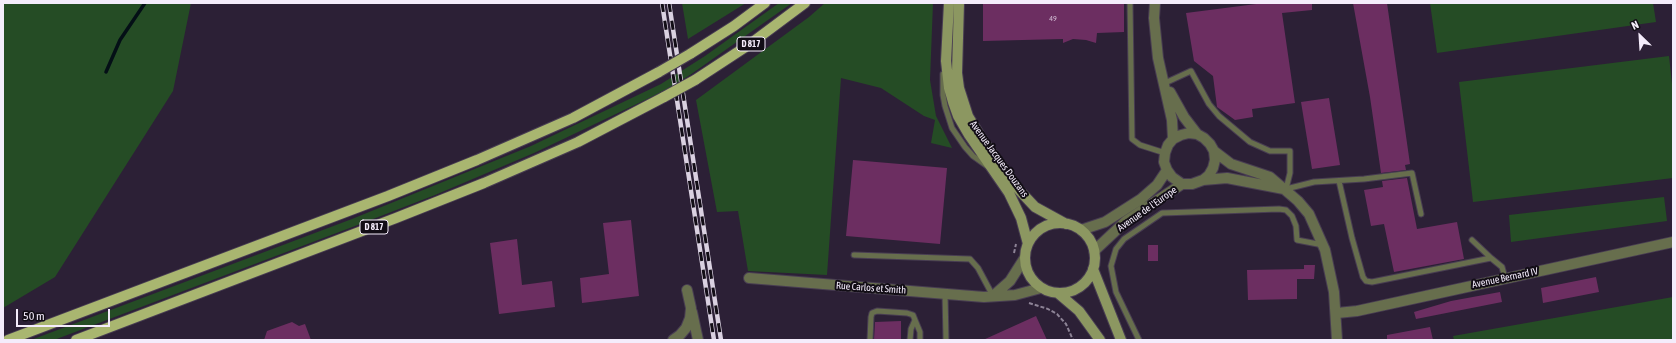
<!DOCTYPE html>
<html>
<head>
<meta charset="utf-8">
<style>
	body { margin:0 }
	#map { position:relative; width:1676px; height:343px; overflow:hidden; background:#2c2036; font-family:"Asap Condensed",sans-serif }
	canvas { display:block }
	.frame { position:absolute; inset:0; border:4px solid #f4ecfb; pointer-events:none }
	.north { position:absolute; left:1620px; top:16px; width:40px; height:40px; -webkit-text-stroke:3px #120d16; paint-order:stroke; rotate:335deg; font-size:11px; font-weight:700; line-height:16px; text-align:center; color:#f4ecfb }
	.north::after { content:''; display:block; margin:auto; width:14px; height:18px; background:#f4ecfb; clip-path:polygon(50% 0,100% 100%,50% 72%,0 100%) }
	.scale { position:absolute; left:16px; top:309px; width:94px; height:18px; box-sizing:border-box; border:2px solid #f4ecfb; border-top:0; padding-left:5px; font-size:12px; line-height:14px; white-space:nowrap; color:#f4ecfb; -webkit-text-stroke:3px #120d16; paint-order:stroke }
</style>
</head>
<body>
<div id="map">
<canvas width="1676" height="343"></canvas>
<div class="frame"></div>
<div class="north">N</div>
<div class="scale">50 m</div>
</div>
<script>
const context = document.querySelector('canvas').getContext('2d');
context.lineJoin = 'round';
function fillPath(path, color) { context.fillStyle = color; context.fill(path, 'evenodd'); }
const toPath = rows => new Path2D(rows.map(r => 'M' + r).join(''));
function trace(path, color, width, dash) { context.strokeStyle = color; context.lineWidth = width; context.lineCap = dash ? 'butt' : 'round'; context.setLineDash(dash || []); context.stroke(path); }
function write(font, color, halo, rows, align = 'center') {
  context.font = font + ' "Asap Condensed",sans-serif'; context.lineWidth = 4; context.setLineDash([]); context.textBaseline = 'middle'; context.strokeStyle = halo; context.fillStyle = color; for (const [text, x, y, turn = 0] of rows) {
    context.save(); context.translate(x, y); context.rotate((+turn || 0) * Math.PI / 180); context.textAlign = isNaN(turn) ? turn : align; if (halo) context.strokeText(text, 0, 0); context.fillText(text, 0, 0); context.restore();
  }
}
fillPath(toPath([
	[3,3,191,3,173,91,55,277,3,308],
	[682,3,746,3,688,39],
	[779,3,792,3,690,75,662,92,534,153,435,195,355,226,54,340,31,340,352,219,531,146,661,84,705,56],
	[825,3,933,3,930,80,936,116,952,148,931,143,935,120,924,116,881,88,841,78,827,275,748,271,738,211,717,212,696,100,809,17],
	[1430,3,1653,3,1656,22,1437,53],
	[1669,56,1673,93,1673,178,1473,202,1459,82],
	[1664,197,1667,221,1511,242,1509,215],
	[1673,297,1673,340,1454,340,1453,336]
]), '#254c25');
trace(toPath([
	[106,72,120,40,145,3]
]), '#040f16', 3.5);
fillPath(toPath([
	[983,3,1124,3,1124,32,1097,33,1096,43,1086,40,1073,39,1063,43,1063,39,983,41],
	[1264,3,1312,3,1312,10,1282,13,1295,103,1252,109,1253,117,1235,120,1217,107,1213,76,1194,61,1186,13],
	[1353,3,1387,3,1410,164,1405,165,1406,170,1381,173,1370,97],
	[1329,98,1340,165,1312,169,1301,102],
	[853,160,947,168,940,244,846,236],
	[1407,178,1417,229,1457,222,1464,259,1394,272,1384,224,1371,226,1364,190,1383,187,1382,181],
	[631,220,639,296,582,303,580,278,609,274,603,223],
	[517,239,522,285,552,281,555,307,499,314,490,243],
	[1148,245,1158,245,1158,261,1148,261],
	[1304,265,1315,265,1314,279,1297,279,1297,299,1248,300,1247,270,1304,269],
	[1596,277,1599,292,1543,303,1541,288],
	[1500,292,1502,302,1416,319,1414,312,1451,301],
	[1036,316,1047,340,983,340],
	[901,321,901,340,874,340,875,322],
	[292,322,299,326,305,324,311,340,264,340,267,331],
	[1430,327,1433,340,1387,340,1387,335]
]), '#6c2e61');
const lane = toPath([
	[1130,3,1132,139,1140,145,1165,153],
	[943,74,943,95,945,106,952,128,965,147,973,156,987,166],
	[1165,83,1191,71,1209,104,1219,116,1250,142,1270,151,1290,151,1290,173,1286,189],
	[1339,181,1352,238,1363,277,1366,281,1372,282,1491,258,1472,240],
	[1286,189,1314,182,1364,179,1412,173,1421,214],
	[854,255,970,259,978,268,993,296],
	[1491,258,1502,267,1505,278],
	[945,294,946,340],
	[915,320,920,332,920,340],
	[870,340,871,317,872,313,877,311,907,313,913,315,915,320,911,329,910,340],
	[1139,340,1116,292,1111,266,1116,249,1124,239,1162,213,1279,209,1286,210,1292,216,1296,226,1297,240,1323,245]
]);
const street = toPath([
	[1155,3,1154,18,1158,58,1172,120,1173,139],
	[1170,92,1184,117,1197,134],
	[1189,133,1197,134,1204,138,1210,144,1214,151,1215,160,1213,168,1209,175,1203,180,1192,184,1182,184,1172,177,1167,170,1164,162,1165,153,1168,145,1173,139,1181,135,1189,133],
	[1214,151,1231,164,1270,177,1298,201,1309,214,1325,250,1334,292,1337,340],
	[1203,180,1227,178,1284,189],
	[1081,230,1105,222,1141,199,1157,185,1167,170],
	[1094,251,1126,221,1182,184],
	[749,278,984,297,1015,295,1041,288],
	[993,296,1010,281,1024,259],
	[692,312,698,340],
	[1337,313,1357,311,1673,242],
	[673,340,680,335,686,328,690,318,691,308,687,290]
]);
const secondary = toPath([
	[949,3,946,61,949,88,953,102,958,116,969,135,1009,193,1021,218,1028,244],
	[959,3,957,73,959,88,968,116,982,139,1019,190,1035,207,1066,224],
	'1025 258a35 35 0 1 1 70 0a35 35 0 1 1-70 0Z',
	[1093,269,1121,340],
	[1059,294,1079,311,1100,340]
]);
const primary = toPath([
	[690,54,734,26,765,3],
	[695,80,750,44,805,3],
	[8,340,388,196,477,160,573,118,659,72],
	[76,340,396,218,484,183,578,142,664,97]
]);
trace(lane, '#483d52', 7);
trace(street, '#483d52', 12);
trace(secondary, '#483d52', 12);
trace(primary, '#483d52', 12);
trace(toPath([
	[1014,253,1016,244],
	[1029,303,1048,309,1057,314,1066,324,1073,340]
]), '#8d8396', 2, [4, 2]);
trace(lane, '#676e4d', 5);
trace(street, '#676e4d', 10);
trace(secondary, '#8c9761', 10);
trace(primary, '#a9b670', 10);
const rail = toPath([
	[662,3,714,340],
	[669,3,721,340]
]);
trace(rail, '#dad1e1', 4.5);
trace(rail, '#120d16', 3, [9]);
const primaryBridge = toPath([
	[659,72,690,54],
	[664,97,695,80]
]);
trace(primaryBridge, '#483d52', 12, []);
trace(primaryBridge, '#a9b670', 10);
write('8px', '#d2bcd4', null, [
	["49",1053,18]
]);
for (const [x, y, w] of [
	[751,44,28],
	[374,227,28]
]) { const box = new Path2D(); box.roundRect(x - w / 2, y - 7, w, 14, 3); context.fillStyle = '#120d16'; context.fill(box); trace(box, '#f4ecfb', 1); }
write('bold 9px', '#f4ecfb', null, [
	["D 817",751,44],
	["D 817",374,227]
]);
write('10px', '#f4ecfb', '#120d16', [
	["Avenue Jacques Douzans",999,159,54],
	["Avenue de l'Europe",1147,209,-35],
	["Avenue Bernard IV",1505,278,-12],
	["Rue Carlos et Smith",871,288,4]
]);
</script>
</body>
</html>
